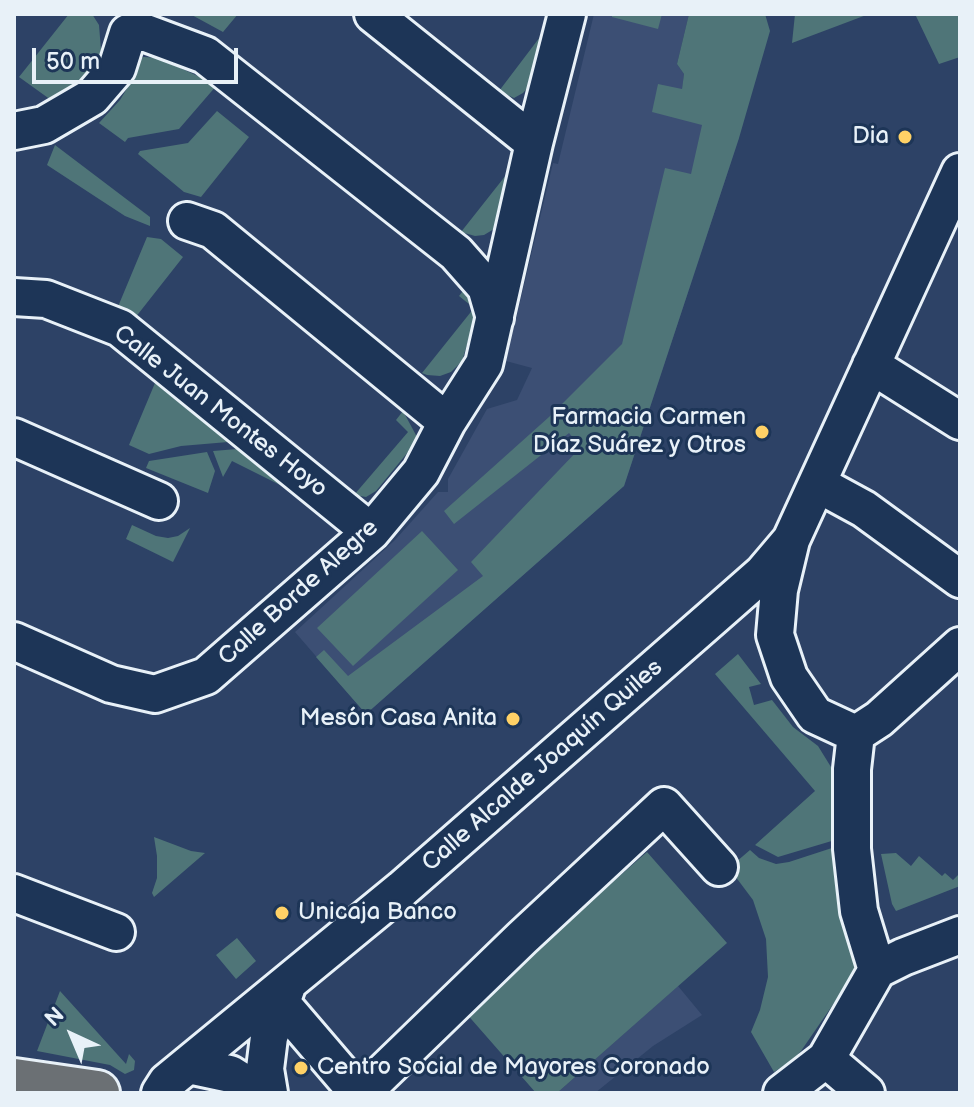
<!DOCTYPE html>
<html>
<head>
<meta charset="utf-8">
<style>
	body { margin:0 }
	#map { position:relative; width:974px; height:1107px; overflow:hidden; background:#2d4266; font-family:"Balsamiq Sans",sans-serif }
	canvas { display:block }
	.frame { position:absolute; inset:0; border:16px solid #e8f1f8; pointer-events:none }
	.north { position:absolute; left:32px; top:995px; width:80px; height:80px; -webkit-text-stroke:6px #1d3557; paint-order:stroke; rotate:316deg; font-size:22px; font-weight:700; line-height:32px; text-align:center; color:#e8f1f8 }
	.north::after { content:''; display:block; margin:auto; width:28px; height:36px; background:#e8f1f8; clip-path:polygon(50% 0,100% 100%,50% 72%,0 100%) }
	.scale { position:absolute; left:32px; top:48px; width:206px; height:36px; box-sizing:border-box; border:4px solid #e8f1f8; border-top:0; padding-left:10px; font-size:24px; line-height:28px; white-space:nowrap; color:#e8f1f8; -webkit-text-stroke:6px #1d3557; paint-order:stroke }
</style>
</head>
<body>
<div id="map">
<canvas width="974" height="1107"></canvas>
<div class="frame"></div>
<div class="north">N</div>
<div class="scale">50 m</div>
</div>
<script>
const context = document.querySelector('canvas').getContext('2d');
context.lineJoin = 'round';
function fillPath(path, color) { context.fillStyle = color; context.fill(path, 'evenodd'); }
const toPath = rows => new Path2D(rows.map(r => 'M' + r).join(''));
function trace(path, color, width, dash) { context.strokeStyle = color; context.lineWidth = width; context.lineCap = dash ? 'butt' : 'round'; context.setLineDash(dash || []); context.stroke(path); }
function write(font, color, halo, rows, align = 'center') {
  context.font = font + ' "Balsamiq Sans",sans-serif'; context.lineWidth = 6; context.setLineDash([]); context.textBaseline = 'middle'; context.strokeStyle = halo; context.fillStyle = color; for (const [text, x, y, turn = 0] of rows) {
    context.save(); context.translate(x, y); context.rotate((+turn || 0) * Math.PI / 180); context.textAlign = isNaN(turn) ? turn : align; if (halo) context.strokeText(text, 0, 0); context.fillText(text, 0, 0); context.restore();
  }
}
fillPath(toPath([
	[594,14,689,14,677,64,684,74,681,99,739,138,624,486,366,714,295,632,395,540,438,492,448,492,448,479,487,409,517,400,532,368,506,361,553,163,558,164],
	[678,986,702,1015,653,1046,595,1093,557,1093]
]), '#3c4f74');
fillPath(toPath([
	[69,14,92,14,99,25,101,50,95,67,82,85,51,100,19,77],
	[190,14,238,14,223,32],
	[612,14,662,14,658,29,612,17],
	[689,14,765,14,770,31,739,138,624,486,366,714,316,657,324,650,348,676,483,576,471,562,581,447,569,433,454,524,444,511,549,417,622,344,665,168,691,174,702,125,652,112,658,84,682,89,684,74,677,64],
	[795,14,869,14,792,43],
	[915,14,960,14,960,57,939,64],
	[543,33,531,84,523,93,514,98,499,91],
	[144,57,159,58,217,85,179,129,128,138,125,142,99,123,120,100,134,77,131,74,136,59],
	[217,111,249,137,201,197,184,192,138,154,140,151,188,143],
	[55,145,150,217,150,226,125,216,47,165],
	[510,170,494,229,484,235,475,236,461,232],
	[147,237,161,239,183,257,135,318,117,309],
	[466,287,477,311,462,361,451,372,440,376,427,375,422,373,474,308,459,296],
	[155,383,228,442,181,446,149,454,129,445],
	[403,411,417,437,408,452,376,491,366,497,354,495,408,432,396,420],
	[237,449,282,486,232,461,223,477,213,451],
	[207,452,215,471,208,493,146,468,149,461],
	[132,525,156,536,168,538,178,536,190,528,173,562,126,539],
	[422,531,458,570,353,666,317,628],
	[738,654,761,684,749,687,754,705,772,700,793,727,818,746,831,767,834,787,831,810,835,840,778,857,755,845,815,791,715,674],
	[154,837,191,851,205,853,154,897,152,893,157,878,157,856],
	[835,847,858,962,856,971,801,1051,793,1060,774,1072,751,1032,760,1010,768,977,766,939,753,900,729,868,750,850,759,858,776,864,789,862],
	[647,852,727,943,557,1093,536,1093,465,1012],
	[896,853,911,866,919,856,942,876,945,873,953,880,960,873,960,886,896,911,892,904,881,854],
	[237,938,256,961,236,979,216,955],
	[60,991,126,1064,129,1054,135,1061,134,1070,125,1074,110,1065,37,1051]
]), '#4f7578');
const minor = toPath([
	[373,14,534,143],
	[128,33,146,33,205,55,456,253,486,287,495,318],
	[14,131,44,125,92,97,117,68,128,33],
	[187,221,213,230,447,422],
	[14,297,46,299,120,328,371,532],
	[871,365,960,421],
	[14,437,159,501],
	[818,484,864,509,960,579],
	[14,641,111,684,155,694,206,676,371,532,421,472,447,422,484,364,534,143,567,14],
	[856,734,815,715,789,677,775,635,779,590,791,540,960,172],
	[856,734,852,769,852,849,859,911,877,970],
	[856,734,879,719,960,646],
	[14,893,116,932],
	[281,1003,358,1093],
	[826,1059,866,1093],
	[188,1065,230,1074,260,1093],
	[160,1093,167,1082,402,889,713,617,763,573,791,540],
	[269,1093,265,1069,269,1037,287,986],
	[362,1093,522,938,664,806,719,867],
	[782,1093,826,1059,877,970,903,957,960,935]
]);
const major = toPath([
	[14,1081,97,1093]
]);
trace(minor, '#e8f1f8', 42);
trace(major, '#e8f1f8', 50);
trace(minor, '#1d3557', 36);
trace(major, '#6b7074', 44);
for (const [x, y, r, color] of [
	[905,137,8,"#ffd166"],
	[762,432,8,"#ffd166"],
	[513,719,8,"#ffd166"],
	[282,913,8,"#ffd166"],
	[301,1068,8,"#ffd166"]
]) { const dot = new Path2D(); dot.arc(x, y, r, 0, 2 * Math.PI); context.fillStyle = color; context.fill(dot); trace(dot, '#1d3557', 3); }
write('24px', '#e8f1f8', '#1d3557', [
	["Dia",889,137],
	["Farmacia Carmen",746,418],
	["Díaz Suárez y Otros",746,446],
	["Mesón Casa Anita",497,719],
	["Unicaja Banco",298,913,"left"],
	["Centro Social de Mayores Coronado",317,1068,"left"]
], 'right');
write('24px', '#e8f1f8', '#1d3557', [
	["Calle Juan Montes Hoyo",220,412,38],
	["Calle Borde Alegre",299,593,-42],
	["Calle Alcalde Joaquín Quiles",543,766,-41]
]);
</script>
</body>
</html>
